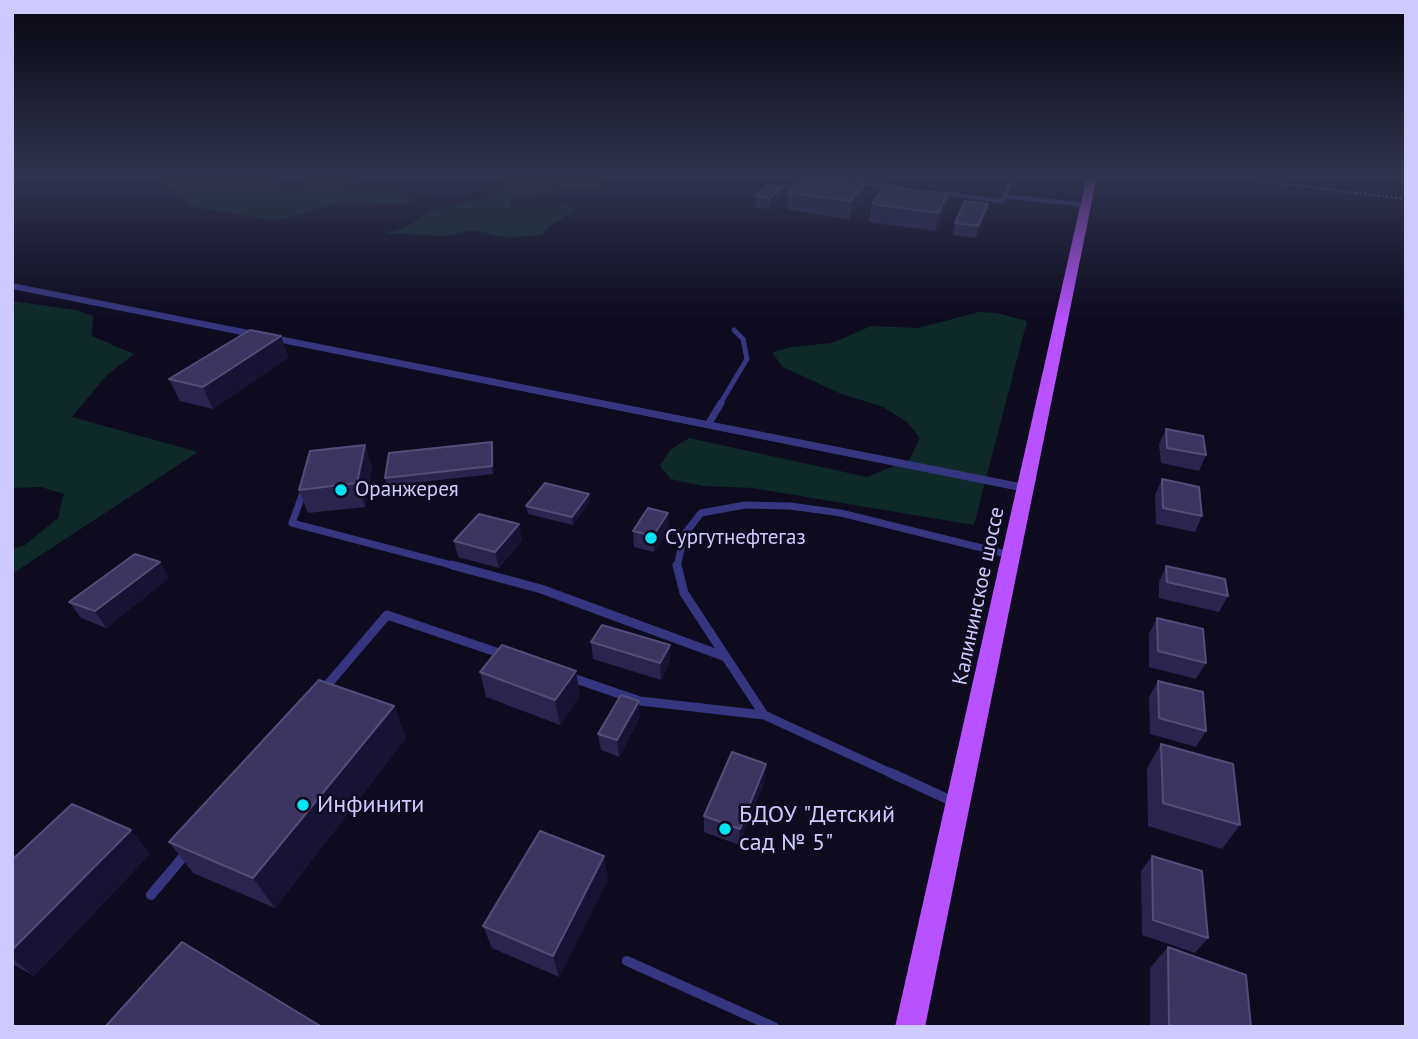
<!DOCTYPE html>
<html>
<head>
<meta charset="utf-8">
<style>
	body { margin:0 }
	#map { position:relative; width:1418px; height:1039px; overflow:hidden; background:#0e0b1f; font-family:"PT Sans",sans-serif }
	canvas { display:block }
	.frame { position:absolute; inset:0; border:14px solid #cecaff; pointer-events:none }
</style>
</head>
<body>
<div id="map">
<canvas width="1418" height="1039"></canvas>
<div class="frame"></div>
</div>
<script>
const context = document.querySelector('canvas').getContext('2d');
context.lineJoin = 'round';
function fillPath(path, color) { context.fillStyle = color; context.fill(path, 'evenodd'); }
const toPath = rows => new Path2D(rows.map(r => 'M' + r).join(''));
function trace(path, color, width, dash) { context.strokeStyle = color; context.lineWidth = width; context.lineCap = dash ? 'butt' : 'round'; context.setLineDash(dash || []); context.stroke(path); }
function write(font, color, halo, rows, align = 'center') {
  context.font = font + ' "PT Sans",sans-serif'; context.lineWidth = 5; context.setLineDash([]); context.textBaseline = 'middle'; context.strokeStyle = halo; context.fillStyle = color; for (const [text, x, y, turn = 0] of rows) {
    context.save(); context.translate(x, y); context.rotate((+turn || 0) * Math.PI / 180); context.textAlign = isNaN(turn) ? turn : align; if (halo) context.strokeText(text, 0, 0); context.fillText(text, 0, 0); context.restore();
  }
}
fillPath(toPath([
	[153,176,253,176,297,188,307,176,400,176,403,177,388,181,363,181,348,186,413,193,417,199,402,205,341,201,293,217,273,220,194,207],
	[475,176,616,176,594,188,511,196,509,207,568,206,577,210,548,226,542,235,507,238,473,230,446,236,386,233,406,227,428,213,478,199,504,186,502,179],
	[12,301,76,310,93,316,92,336,134,354,106,376,72,417,198,452,12,574,12,549,25,545,58,518,64,494,41,487,12,488],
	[979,312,997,313,1027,321,974,525,753,488,702,486,671,479,660,466,670,450,689,438,867,477,909,460,920,438,907,422,883,407,839,393,783,367,772,353,790,347,832,343,871,326,918,328]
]), '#0e2927');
trace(toPath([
	[1221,176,1406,199]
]), '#29b4a7', 2, [2, 2.5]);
trace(toPath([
	[1013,176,1005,196,1086,205],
	[858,182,892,187],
	[941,193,1001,201,1005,196]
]), '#353580', 4.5);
trace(toPath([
	[720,404,747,359,743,339,734,330]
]), '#353580', 5);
trace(toPath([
	[709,423,721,403],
	[304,490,292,523,459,567],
	[677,567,684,535,701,513,745,505,790,506,841,513,1010,555]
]), '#353580', 7);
trace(toPath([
	[452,565,541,589,723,656],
	[677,565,684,593,764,715,895,775],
	[570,677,640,701,764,715],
	[324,689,387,615,505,655]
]), '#353580', 9);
trace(toPath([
	[891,773,954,802],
	[151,895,188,851],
	[627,961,774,1027]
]), '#353580', 10);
fillPath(toPath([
	[12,283,1025,484,1032,488,1025,492,12,289,12,283]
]), '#353580');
fillPath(toPath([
	[1087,176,1097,176,925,1027,895,1027,1087,176]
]), '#b851ff');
fillPath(toPath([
	[963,176,996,176,994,180],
	[865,183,863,200,849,219,788,210,789,193],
	[781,187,780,198,769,209,755,207,756,196],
	[948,194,945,211,935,231,869,222,872,204],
	[988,204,985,216,976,238,953,235,955,223],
	[289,357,213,409,180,401,169,379],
	[1166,429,1206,455,1199,471,1161,463,1159,444],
	[365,445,372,468,365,507,308,513,299,490],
	[494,450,493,474,387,486,385,478],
	[1162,479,1202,516,1195,532,1156,524,1155,495],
	[589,494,590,501,573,525,528,514,526,506],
	[669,528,654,552,634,547,633,531],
	[522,540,499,568,458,557,454,541],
	[1166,566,1228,596,1219,612,1159,598,1159,582],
	[169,578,106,628,81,618,69,602],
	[1157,618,1206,663,1196,679,1149,667,1149,634],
	[591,642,670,662,661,680,593,659],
	[480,672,580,695,560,725,486,697],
	[1158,681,1206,731,1196,747,1150,734,1149,697],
	[394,706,406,738,275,908,193,873,169,842],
	[640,717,619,757,601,750,598,734],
	[1161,744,1240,825,1222,849,1148,826,1147,768],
	[765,780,739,845,704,832,704,816],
	[150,854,34,976,12,964,12,860],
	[1152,856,1208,938,1195,953,1142,935,1141,871],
	[608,879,559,977,492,948,483,926],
	[1168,947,1251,1027,1150,1027,1150,968]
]), '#2a244e');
fillPath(toPath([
	[865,183,863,200,849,219,851,201],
	[781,187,780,198,769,209,770,198],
	[948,194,945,211,935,231,938,213],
	[988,204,985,216,976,238,978,226],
	[281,336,289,357,213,409,203,387],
	[492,442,494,450,493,474,492,466],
	[365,445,372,468,365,507,357,483],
	[589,494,590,501,573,525,572,517],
	[668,513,669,528,654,552,653,536],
	[519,524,522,540,499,568,495,552],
	[160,562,169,578,106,628,95,611],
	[670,645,670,662,661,680,660,663],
	[576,671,580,695,560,725,555,700],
	[639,701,640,717,619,757,617,740],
	[394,706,406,738,275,908,253,878],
	[766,764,765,780,739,845,740,829],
	[131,830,150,854,34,976,12,958,12,950],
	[604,856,608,879,559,977,553,956]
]), '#181233');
const building = toPath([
	[805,176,809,176,865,183,851,201,789,193,805,176],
	[766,185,781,187,770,198,756,196,766,185],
	[885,186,948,194,938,213,872,204,885,186],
	[965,201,988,204,978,226,955,223,965,201],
	[250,330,281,336,203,387,169,379,250,330],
	[1166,429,1203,436,1206,455,1167,448,1166,429],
	[492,442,492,466,385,478,389,453,492,442],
	[365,445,357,483,299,490,310,451,365,445],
	[1162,479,1199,487,1202,516,1163,508,1162,479],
	[545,483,589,494,572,517,526,506,545,483],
	[648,508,668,513,653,536,633,531,648,508],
	[479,514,519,524,495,552,454,541,479,514],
	[135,554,160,562,95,611,69,602,135,554],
	[1166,566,1225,579,1228,596,1167,582,1166,566],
	[1157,618,1203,629,1206,663,1158,651,1157,618],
	[602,625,670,645,660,663,591,642,602,625],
	[502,645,576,671,555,700,480,672,502,645],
	[319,680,394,706,253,878,169,842,319,680],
	[1158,681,1203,692,1206,731,1159,718,1158,681],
	[621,695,639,701,617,740,598,734,621,695],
	[1161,744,1233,764,1240,825,1163,803,1161,744],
	[732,752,766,764,740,829,704,816,732,752],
	[72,804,131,830,12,950,12,860,72,804],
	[540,831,604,856,553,956,483,926,540,831],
	[1152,856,1202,871,1208,938,1153,920,1152,856],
	[182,942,322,1027,105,1027,182,942],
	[1168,947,1246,975,1251,1027,1175,1027,1169,1024,1168,947]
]);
fillPath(building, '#3c3561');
trace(building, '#534d7a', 2);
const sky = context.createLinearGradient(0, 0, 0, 321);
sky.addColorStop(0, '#080611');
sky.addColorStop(0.55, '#30344d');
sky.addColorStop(1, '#30344d00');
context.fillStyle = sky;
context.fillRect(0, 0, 1418, 321);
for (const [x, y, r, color] of [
	[341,490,7,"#00e4f5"],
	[651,538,7,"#00e4f5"],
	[303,805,7,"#00e4f5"],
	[725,829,7,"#00e4f5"]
]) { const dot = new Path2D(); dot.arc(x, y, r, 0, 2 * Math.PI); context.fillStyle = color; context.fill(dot); trace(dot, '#0e0b1f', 2.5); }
write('21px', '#cecaff', '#0e0b1f', [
	["Оранжерея",355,490],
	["Сургутнефтегаз",665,538]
], 'left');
write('21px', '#cecaff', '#0e0b1f', [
	["Калининское шоссе",979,596,-78]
]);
write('24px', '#cecaff', '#0e0b1f', [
	["Инфинити",317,805],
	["БДОУ \"Детский",739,815],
	["сад № 5\"",739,843]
], 'left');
</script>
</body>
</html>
